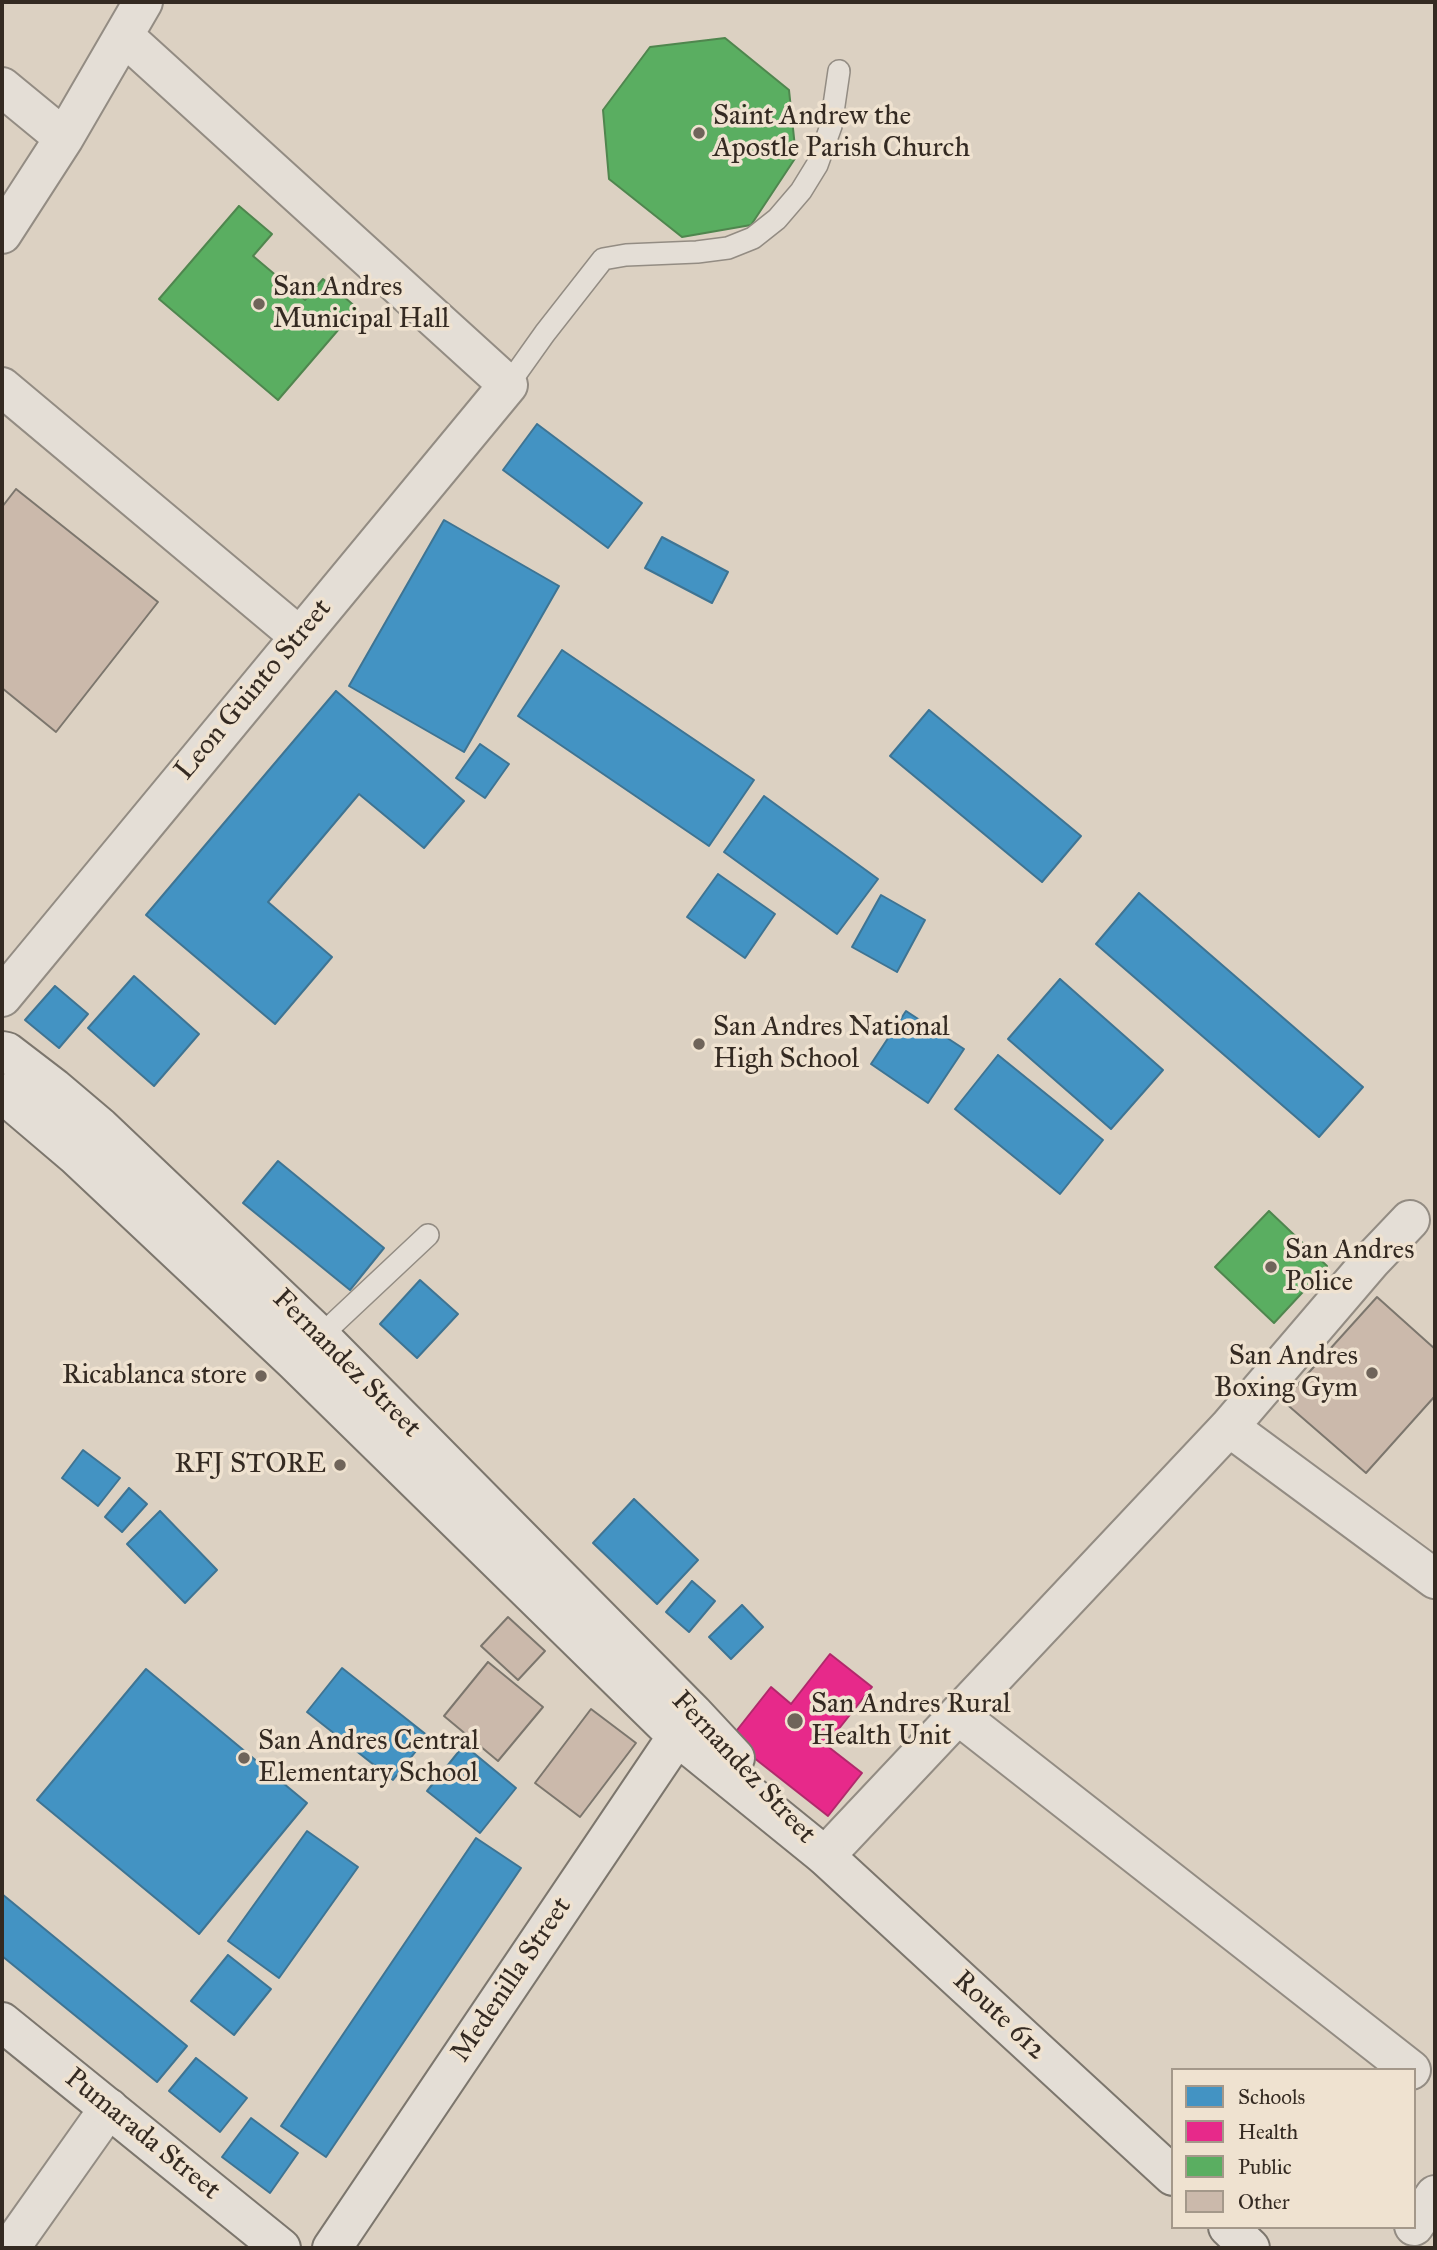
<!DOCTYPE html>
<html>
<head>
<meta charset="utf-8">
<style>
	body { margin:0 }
	#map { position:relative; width:1437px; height:2250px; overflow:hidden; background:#dcd1c2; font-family:"IM FELL Great Primer",serif }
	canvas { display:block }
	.frame { position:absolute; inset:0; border:4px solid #342a22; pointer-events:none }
	.legend { position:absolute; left:1171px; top:2068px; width:245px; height:161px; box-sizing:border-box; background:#efe2d0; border:2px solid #a4988a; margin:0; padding:9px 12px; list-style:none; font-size:21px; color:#342a22 }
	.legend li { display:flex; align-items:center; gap:14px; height:35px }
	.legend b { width:35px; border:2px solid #a4988a }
</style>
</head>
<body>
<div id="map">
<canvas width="1437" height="2250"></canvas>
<div class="frame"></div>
<ul class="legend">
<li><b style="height:19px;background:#4393c3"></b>Schools</li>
<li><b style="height:19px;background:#e7298a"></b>Health</li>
<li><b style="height:19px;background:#5aae61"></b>Public</li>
<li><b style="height:19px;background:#cbb9ab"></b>Other</li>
</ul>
</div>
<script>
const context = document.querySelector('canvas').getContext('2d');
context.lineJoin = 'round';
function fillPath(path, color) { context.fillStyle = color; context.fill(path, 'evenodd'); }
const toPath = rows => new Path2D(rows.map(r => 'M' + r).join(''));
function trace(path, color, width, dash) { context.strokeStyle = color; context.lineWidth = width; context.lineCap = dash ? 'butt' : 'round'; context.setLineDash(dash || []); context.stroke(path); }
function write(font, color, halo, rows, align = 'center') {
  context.font = font + ' "IM FELL Great Primer",serif'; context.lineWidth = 7; context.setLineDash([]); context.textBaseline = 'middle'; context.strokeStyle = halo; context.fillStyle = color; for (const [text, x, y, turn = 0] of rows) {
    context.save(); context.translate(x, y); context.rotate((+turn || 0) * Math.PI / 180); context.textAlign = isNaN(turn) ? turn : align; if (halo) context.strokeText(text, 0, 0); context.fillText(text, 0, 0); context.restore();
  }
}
const schools = toPath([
	[537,424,642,503,608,548,503,470,537,424],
	[444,520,559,586,464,752,349,686,444,520],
	[662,537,728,572,712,603,645,568,662,537],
	[562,650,754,780,709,846,518,716,562,650],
	[336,691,464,801,424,848,359,794,268,902,332,957,275,1024,146,915,336,691],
	[929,710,1081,836,1042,882,890,756,929,710],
	[480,744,509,764,485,798,456,778,480,744],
	[764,796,878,879,837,934,724,852,764,796],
	[718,874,775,914,745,958,687,917,718,874],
	[1139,893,1363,1087,1319,1137,1096,944,1139,893],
	[881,895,925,920,897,972,852,947,881,895],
	[134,976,199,1034,154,1086,88,1028,134,976],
	[1060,979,1163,1070,1111,1129,1008,1039,1060,979],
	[55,986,88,1014,59,1048,25,1020,55,986],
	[906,1011,964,1049,928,1103,871,1064,906,1011],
	[998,1055,1103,1140,1060,1194,955,1109,998,1055],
	[278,1161,384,1248,350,1290,243,1203,278,1161],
	[420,1280,458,1314,417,1358,380,1324,420,1280],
	[83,1450,120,1478,98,1506,62,1478,83,1450],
	[129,1488,147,1504,122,1532,105,1517,129,1488],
	[634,1499,698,1560,657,1604,593,1543,634,1499],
	[160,1511,217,1570,185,1603,127,1544,160,1511],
	[692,1581,715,1601,689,1632,666,1612,692,1581],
	[742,1605,763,1627,731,1659,709,1637,742,1605],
	[342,1668,428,1736,393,1780,307,1712,342,1668],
	[146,1669,307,1803,199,1934,37,1800,146,1669],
	[464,1745,516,1788,480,1833,427,1791,464,1745],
	[307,1831,358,1867,279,1978,228,1941,307,1831],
	[476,1838,521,1868,326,2157,281,2126,476,1838],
	[2,1894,187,2046,157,2082,2,1956,2,1894],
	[228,1955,271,1989,234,2035,191,2001,228,1955],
	[196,2058,247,2098,220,2132,169,2091,196,2058],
	[251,2118,298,2153,270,2193,222,2157,251,2118]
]);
fillPath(schools, '#4393c3');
trace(schools, '#3e7493', 2);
const health = toPath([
	[830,1654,872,1687,826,1745,862,1773,828,1816,730,1739,771,1687,791,1704,830,1654]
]);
fillPath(health, '#e7298a');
trace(health, '#b1296b', 2);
const public = toPath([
	[725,38,789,90,796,157,751,225,682,237,609,179,603,110,650,47,725,38],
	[239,206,272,234,253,256,305,300,323,279,357,308,278,400,159,299,239,206],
	[1269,1211,1327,1266,1274,1323,1215,1267,1269,1211]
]);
fillPath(public, '#5aae61');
trace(public, '#4f864e', 2);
const building = toPath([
	[16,489,158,602,56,732,2,688,2,507,16,489],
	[1377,1297,1435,1349,1435,1396,1366,1473,1283,1401,1377,1297],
	[508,1617,545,1651,518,1680,481,1646,508,1617],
	[488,1662,543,1707,498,1761,444,1716,488,1662],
	[591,1709,636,1743,580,1817,535,1783,591,1709]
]);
fillPath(building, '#cbb9ab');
trace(building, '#7c766d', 2);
const lane = toPath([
	[508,385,545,333,603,259,626,255,697,252,728,248,753,238,777,219,801,191,817,165,831,126,839,71],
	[314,1342,428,1235]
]);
const street = toPath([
	[2,87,64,138],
	[2,234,64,138,143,2],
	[2,387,299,636],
	[2,997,508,385,124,36],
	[1229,1427,1435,1579],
	[958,1715,1411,2070],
	[825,1856,1229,1427,1371,1261,1410,1220],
	[1414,2226,1435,2195],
	[10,2248,109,2108]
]);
const secondary = toPath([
	[2,1051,7,1052,54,1088,100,1127,320,1336,693,1713,735,1758],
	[2,1093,75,1155,294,1361,677,1736,825,1856,1173,2176],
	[2,2022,281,2248],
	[1228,2227,1250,2248],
	[332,2248,692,1714]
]);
trace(lane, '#938c83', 24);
trace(street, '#938c83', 42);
trace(secondary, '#7c766d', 42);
trace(lane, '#e4ded6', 21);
trace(street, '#e4ded6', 38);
trace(secondary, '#e4ded6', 38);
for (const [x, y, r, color] of [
	[699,133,7,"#6f645a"],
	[259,304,7,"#6f645a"],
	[699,1044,7,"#6f645a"],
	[1271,1267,7,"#6f645a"],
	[1372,1373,7,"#6f645a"],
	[261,1376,7,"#6f645a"],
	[340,1465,7,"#6f645a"],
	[795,1721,9,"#6f645a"],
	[244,1758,7,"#6f645a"]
]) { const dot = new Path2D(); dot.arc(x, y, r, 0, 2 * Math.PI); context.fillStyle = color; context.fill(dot); trace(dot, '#efe2d0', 2.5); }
write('28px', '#342a22', '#efe2d0', [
	["Saint Andrew the",713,117],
	["Apostle Parish Church",713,149],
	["San Andres",273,288],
	["Municipal Hall",273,320],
	["San Andres National",713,1028],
	["High School",713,1060],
	["San Andres",1285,1251],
	["Police",1285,1283],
	["San Andres",1358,1357,"right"],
	["Boxing Gym",1358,1389,"right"],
	["Ricablanca store",247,1376,"right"],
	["RFJ STORE",326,1465,"right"],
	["San Andres Rural",811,1705],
	["Health Unit",811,1737],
	["San Andres Central",258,1742],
	["Elementary School",258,1774]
], 'left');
write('28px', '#342a22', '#efe2d0', [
	["Leon Guinto Street",254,690,-50],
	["Fernandez Street",346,1364,45],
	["Fernandez Street",743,1768,47],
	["Medenilla Street",512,1980,-56],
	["Route 612",999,2016,43],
	["Pumarada Street",142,2135,39]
]);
</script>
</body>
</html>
